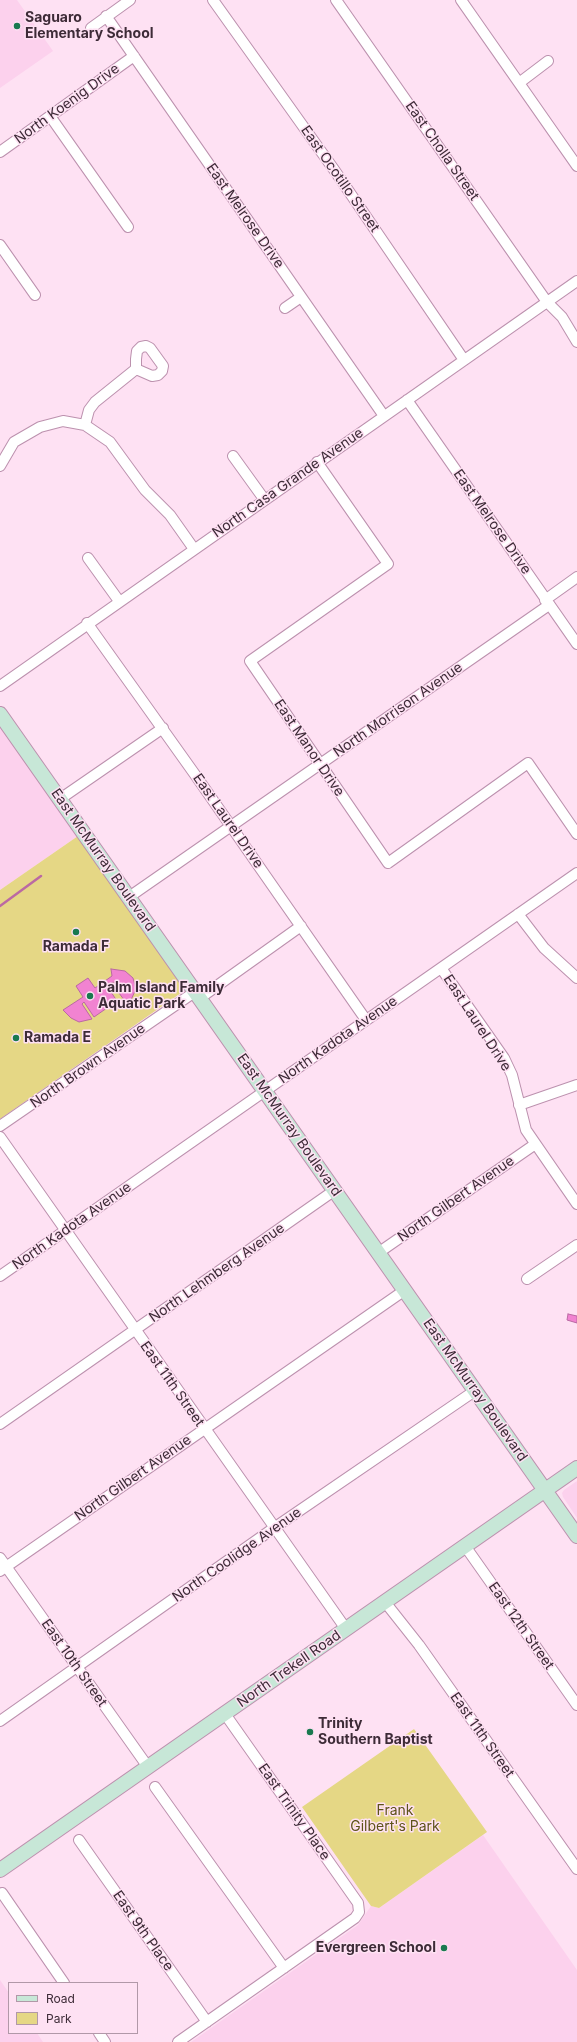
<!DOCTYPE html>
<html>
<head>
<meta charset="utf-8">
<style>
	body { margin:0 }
	#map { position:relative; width:577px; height:2042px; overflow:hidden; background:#fee1f3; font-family:Inter,sans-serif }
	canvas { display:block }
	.legend { position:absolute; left:8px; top:1982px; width:130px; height:52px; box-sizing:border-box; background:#fee1f3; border:1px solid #b198a8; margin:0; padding:5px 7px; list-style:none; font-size:12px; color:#3d2b37 }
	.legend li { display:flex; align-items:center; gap:8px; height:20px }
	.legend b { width:20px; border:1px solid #b198a8 }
</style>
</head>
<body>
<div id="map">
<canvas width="577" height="2042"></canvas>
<ul class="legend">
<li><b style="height:5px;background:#c7e7d7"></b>Road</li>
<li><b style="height:11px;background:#e5d785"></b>Park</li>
</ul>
</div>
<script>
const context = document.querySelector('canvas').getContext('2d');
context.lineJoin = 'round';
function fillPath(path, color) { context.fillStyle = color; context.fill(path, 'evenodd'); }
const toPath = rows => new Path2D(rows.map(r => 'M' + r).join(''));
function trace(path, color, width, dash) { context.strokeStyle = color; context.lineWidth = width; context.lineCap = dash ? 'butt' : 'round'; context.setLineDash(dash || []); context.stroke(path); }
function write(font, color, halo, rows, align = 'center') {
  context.font = font + ' Inter,sans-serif'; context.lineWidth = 3; context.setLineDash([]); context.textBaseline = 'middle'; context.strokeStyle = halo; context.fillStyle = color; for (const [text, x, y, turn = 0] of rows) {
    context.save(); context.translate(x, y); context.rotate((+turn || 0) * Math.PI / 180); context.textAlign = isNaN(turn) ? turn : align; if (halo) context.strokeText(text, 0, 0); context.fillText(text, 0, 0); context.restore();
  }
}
fillPath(toPath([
	[0,0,17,0,53,51,0,88],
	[0,725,78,836,0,890],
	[577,1481,577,1518,563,1497,562,1493,564,1490],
	[483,1835,577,1970,577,2042,191,2042,358,1925,371,1906,379,1908],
	[0,1980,9,1993,9,2033,37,2033,43,2042,0,2042]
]), '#fcd1ed');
fillPath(toPath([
	[78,836,182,986,183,989,181,993,0,1119,0,890],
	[414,1729,487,1832,379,1908,371,1906,302,1807]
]), '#e5d785');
const water = toPath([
	[111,969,125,971,133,978,136,989,130,1002,127,1004,119,993,121,986,113,982,107,986,117,1001,94,1017,84,1002,82,1004,92,1019,79,1022,71,1018,63,1010,83,997,76,986,88,978,95,988,112,976,111,969],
	[568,1314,577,1316,577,1323,567,1320,568,1314]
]);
fillPath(water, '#f183d1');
trace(water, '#bb69a3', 1);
trace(toPath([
	[0,906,41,876]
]), '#bb69a3', 2.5);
const street = toPath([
	[213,0,335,171,464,360],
	[336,0,547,302,562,317,577,342],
	[461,0,577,166],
	[106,16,384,416],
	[91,28,130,0],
	[519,83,548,61],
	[50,116,128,227],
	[0,152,134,56],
	[0,245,35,295],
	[285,308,301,297],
	[146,346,150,348,163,366,162,371,158,375,152,376,136,369,136,359,137,351,141,347,146,346],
	[407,400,577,644],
	[85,425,89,410,95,402,136,369],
	[233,456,264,499],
	[317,462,388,564,250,661,388,863,528,763,577,834],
	[0,466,14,442,40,427,63,421,85,425,110,442,145,490,170,515,194,549],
	[88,558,119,601],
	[545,600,577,577],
	[87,623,196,776,366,1020],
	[0,686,577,281],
	[60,799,163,728],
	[129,897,549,605],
	[518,914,544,948,577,978],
	[441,968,504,1058,512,1075,526,1130,577,1204],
	[200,998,301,926],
	[519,1105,577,1085],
	[0,1126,196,991],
	[0,1137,346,1629],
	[378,1253,534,1145],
	[0,1276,577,873],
	[527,1279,577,1245],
	[0,1424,335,1190],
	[465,1546,577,1705],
	[0,1558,148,1767],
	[0,1571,405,1290],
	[385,1602,419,1645,577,1869],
	[0,1721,274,1528,476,1390],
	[155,1787,284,1968],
	[79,1840,207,2022],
	[2,1893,64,1983],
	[99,2033,105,2042],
	[178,2042,355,1918,359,1912,358,1903,225,1714]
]);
const secondary = toPath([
	[0,714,577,1536],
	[0,1870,577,1468]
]);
trace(street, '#bc91ae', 12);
trace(secondary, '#bc91ae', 16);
trace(street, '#fff', 10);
trace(secondary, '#c7e7d7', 14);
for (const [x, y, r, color] of [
	[17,26,4,"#19794f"],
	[76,932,4,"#19794f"],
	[90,996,4,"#19794f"],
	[16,1038,4,"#19794f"],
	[310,1732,4,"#19794f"],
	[444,1948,4,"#19794f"]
]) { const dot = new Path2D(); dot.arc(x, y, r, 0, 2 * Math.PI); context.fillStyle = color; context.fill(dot); trace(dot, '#fee1f3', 1.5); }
write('bold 14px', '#3d2b37', '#fee1f3', [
	["Saguaro",25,18],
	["Elementary School",25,34],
	["Ramada F",76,947,"center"],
	["Palm Island Family",98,988],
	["Aquatic Park",98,1004],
	["Ramada E",24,1038],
	["Trinity",318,1724],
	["Southern Baptist",318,1740],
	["Evergreen School",436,1948,"right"]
], 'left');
write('14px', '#3d2b37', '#fee1f3', [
	["North Koenig Drive",67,104,-36],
	["East Cholla Street",442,151,55],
	["East Ocotillo Street",340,179,55],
	["East Melrose Drive",245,216,55],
	["North Casa Grande Avenue",288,483,-35],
	["East Melrose Drive",492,522,55],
	["North Morrison Avenue",398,710,-35],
	["East Manor Drive",309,748,56],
	["East Laurel Drive",228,821,55],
	["East McMurray Boulevard",103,860,55],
	["East Laurel Drive",477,1023,57],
	["North Kadota Avenue",338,1040,-35],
	["North Brown Avenue",88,1066,-35],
	["East McMurray Boulevard",289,1125,55],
	["North Gilbert Avenue",456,1199,-35],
	["North Kadota Avenue",72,1226,-35],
	["North Lehmberg Avenue",217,1273,-35],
	["East 11th Street",172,1384,55],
	["East McMurray Boulevard",475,1390,55],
	["North Gilbert Avenue",133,1478,-35],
	["North Coolidge Avenue",237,1555,-35],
	["East 12th Street",521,1626,55],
	["East 10th Street",74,1663,55],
	["North Trekell Road",289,1669,-35],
	["East 11th Street",482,1735,55],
	["East Trinity Place",294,1812,55],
	["East 9th Place",143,1931,55]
]);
write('14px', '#5d5319', '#fee1f3', [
	["Frank",395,1811],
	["Gilbert's Park",395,1827]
]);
</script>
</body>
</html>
